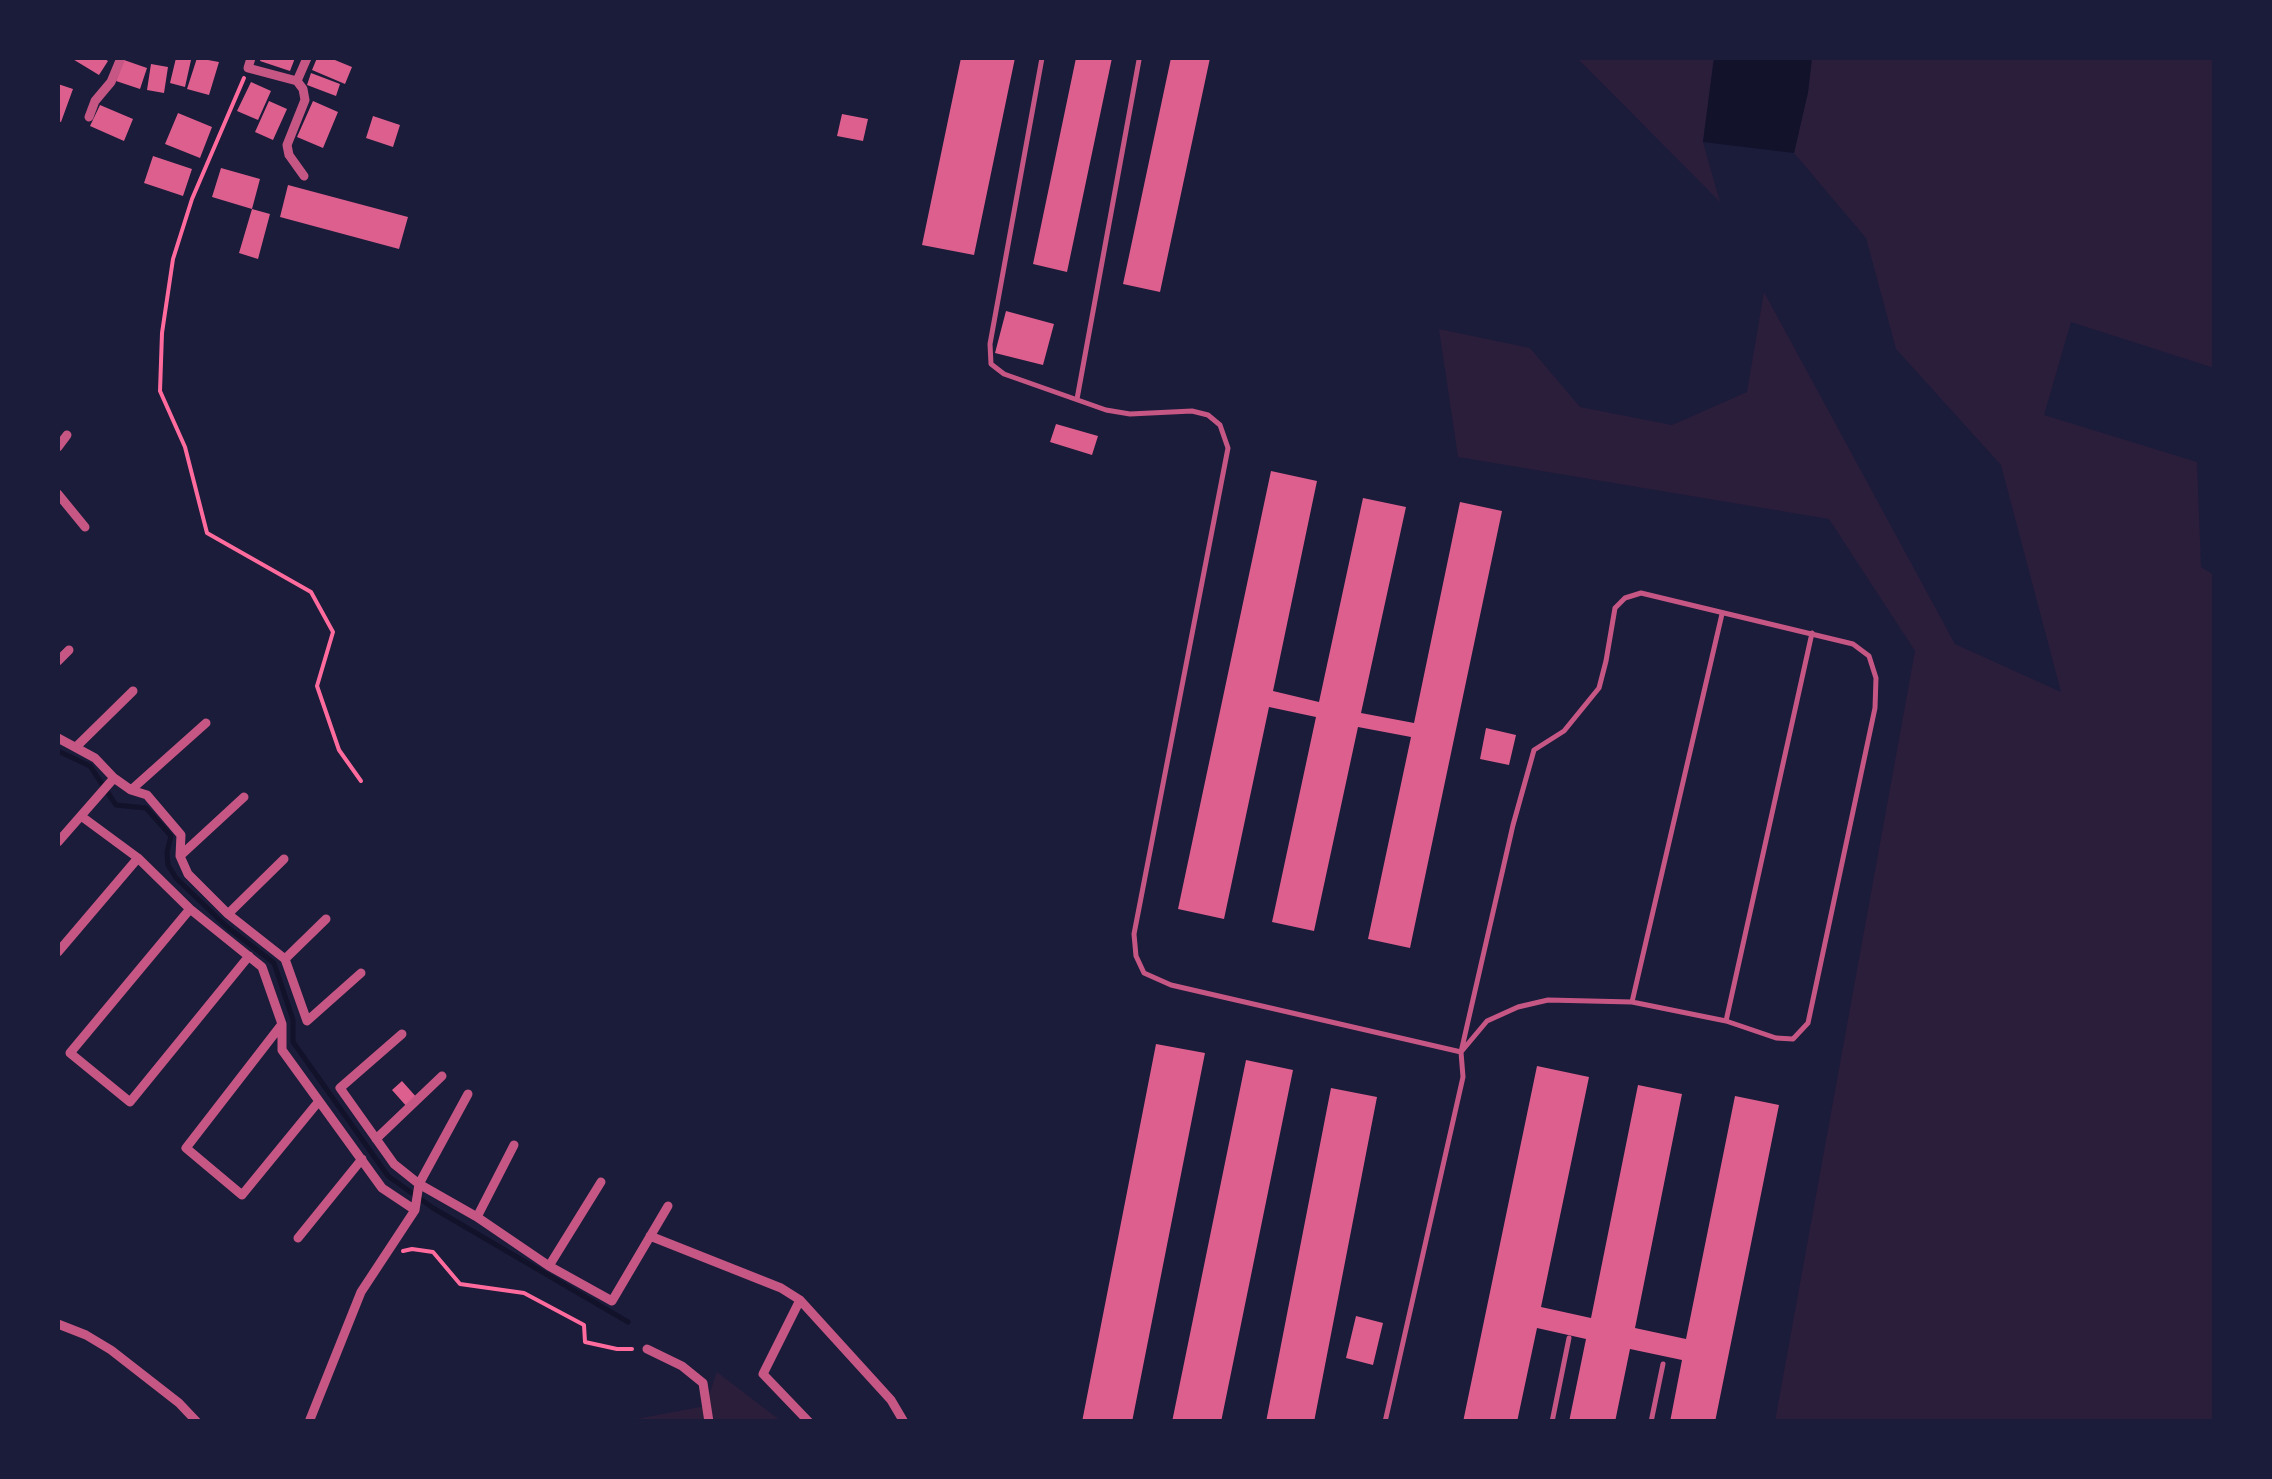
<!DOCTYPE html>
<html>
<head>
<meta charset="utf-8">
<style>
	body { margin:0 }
	#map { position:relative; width:2272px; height:1479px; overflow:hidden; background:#1b1b3a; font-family:"Nunito Sans",sans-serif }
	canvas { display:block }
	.frame { position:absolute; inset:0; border:60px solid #1b1b3a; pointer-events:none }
</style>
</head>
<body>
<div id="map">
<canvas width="2272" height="1479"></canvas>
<div class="frame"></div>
</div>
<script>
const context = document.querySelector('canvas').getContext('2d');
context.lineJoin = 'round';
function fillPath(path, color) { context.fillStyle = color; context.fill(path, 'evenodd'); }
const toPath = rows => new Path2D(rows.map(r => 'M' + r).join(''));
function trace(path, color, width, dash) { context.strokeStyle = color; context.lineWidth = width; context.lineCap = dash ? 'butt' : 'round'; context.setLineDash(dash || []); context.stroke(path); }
fillPath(toPath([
	[1577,58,1714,58,1703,142,1720,202],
	[1812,58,2214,58,2214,368,2071,322,2044,415,2197,462,2201,567,2214,575,2214,1421,1775,1421,1915,651,1829,519,1458,457,1439,329,1530,348,1580,407,1672,425,1747,392,1764,292,1955,644,2061,692,2001,465,1896,349,1866,238,1794,153,1808,92],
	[717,1372,781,1421,620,1422,705,1406]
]), '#2a1e3b');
fillPath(toPath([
	[1714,58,1812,58,1808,92,1794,153,1703,142]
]), '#12122b');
trace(toPath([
	[58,751,90,766,116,805,146,808,171,836,167,852,168,865,176,878,226,926,274,963,293,1020,293,1042,388,1176,433,1208,628,1322]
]), '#12122b', 5);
fillPath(toPath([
	[71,58,103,58,108,61,99,75],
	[176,58,191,60,185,87,170,83],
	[197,58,219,62,209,95,187,89],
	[261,58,295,58,290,71,260,61],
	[317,58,330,58,352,67,345,84,312,70],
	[961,58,1015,58,974,255,922,245],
	[1076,58,1112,58,1067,272,1033,264],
	[1171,58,1210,58,1160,292,1123,284],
	[124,60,147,68,140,89,116,81],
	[151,64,168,67,164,93,147,90],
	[311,73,340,84,336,96,307,85],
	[251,82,271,91,258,120,237,111],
	[58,84,73,89,61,122,58,121],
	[269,101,287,109,273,140,255,132],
	[313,101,338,112,323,148,297,137],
	[100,105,133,119,124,141,90,126],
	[178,113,212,127,200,158,165,144],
	[842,114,868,119,863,141,837,136],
	[373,116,400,125,393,147,366,138],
	[153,156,192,169,183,196,144,183],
	[221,168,260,179,252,209,212,197],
	[288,185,408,217,399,249,280,217],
	[252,209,270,214,258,259,239,253],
	[1006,311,1054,324,1043,365,995,353],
	[1056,424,1098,436,1092,455,1050,442],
	[1271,471,1317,481,1273,691,1319,702,1363,498,1406,507,1361,713,1414,723,1460,502,1502,511,1410,948,1368,939,1411,737,1358,727,1314,931,1272,922,1316,717,1269,707,1224,919,1178,909],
	[1486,728,1516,735,1509,765,1480,759],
	[1156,1044,1205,1053,1132,1422,1082,1422],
	[1246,1060,1293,1070,1221,1422,1172,1422],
	[1537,1066,1589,1077,1541,1307,1591,1318,1638,1085,1682,1094,1635,1328,1686,1339,1735,1096,1779,1105,1715,1422,1670,1422,1682,1360,1630,1349,1615,1422,1569,1422,1586,1339,1537,1328,1517,1422,1463,1422],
	[402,1081,418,1099,408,1108,392,1090],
	[1331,1088,1377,1097,1314,1422,1266,1422],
	[1356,1316,1383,1323,1373,1365,1346,1358]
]), '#dd5f8e');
trace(toPath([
	[244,78,192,199,173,259,162,333,160,391,185,447,207,533,311,592,333,632,317,686,339,750,361,781],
	[403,1251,412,1249,433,1252,460,1284,524,1293,584,1325,585,1342,617,1349,632,1349]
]), '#ff6b9d', 4);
trace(toPath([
	[1042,58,990,344,991,364,1004,374,1106,410,1130,414,1192,411,1208,415,1220,425,1228,448,1134,934,1136,956,1144,973,1171,985,1461,1052],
	[1077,399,1139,60],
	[1632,1002,1722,614],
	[1726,1021,1812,633],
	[1385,1422,1463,1077,1461,1052,1513,825,1534,750,1564,731,1599,688,1606,661,1615,608,1625,598,1641,593,1853,644,1869,656,1876,678,1875,708,1808,1023,1793,1039,1776,1038,1726,1021,1632,1002,1548,1000,1518,1007,1487,1021,1461,1052],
	[1552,1422,1569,1338],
	[1651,1422,1663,1364]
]), '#c65784', 5);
trace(toPath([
	[251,58,248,68,297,81],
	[89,117,95,101,111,82,121,58],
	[304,176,289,155,287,145,305,100,303,89,297,81,307,58],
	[58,447,67,435],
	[58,494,85,527],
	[58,661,69,650],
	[58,738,95,758,114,778,131,790,147,795,181,835,180,856,188,874,228,914,285,959,307,1021,361,973],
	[76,747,133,691],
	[131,790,206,723],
	[81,816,138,858,190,909,262,967,282,1024,282,1050,382,1188,415,1210,361,1292,309,1422],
	[58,842,114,778],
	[180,856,244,797],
	[190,909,70,1053,130,1102,249,956],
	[228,914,284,859],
	[58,952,138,858],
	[285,959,326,919],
	[282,1024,186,1148,242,1195,319,1101],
	[402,1034,340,1088,394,1164,419,1184,477,1217,549,1266,612,1301,668,1206],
	[376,1139,442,1076],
	[415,1210,419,1184,468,1094],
	[477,1217,514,1145],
	[650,1236,781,1288,800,1300,891,1400,904,1422],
	[298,1238,362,1159],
	[549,1266,601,1182],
	[800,1300,763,1374,809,1422],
	[58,1324,86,1335,111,1350,179,1403,197,1422],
	[647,1349,682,1366,703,1383,709,1422]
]), '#c65784', 9);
</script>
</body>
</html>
